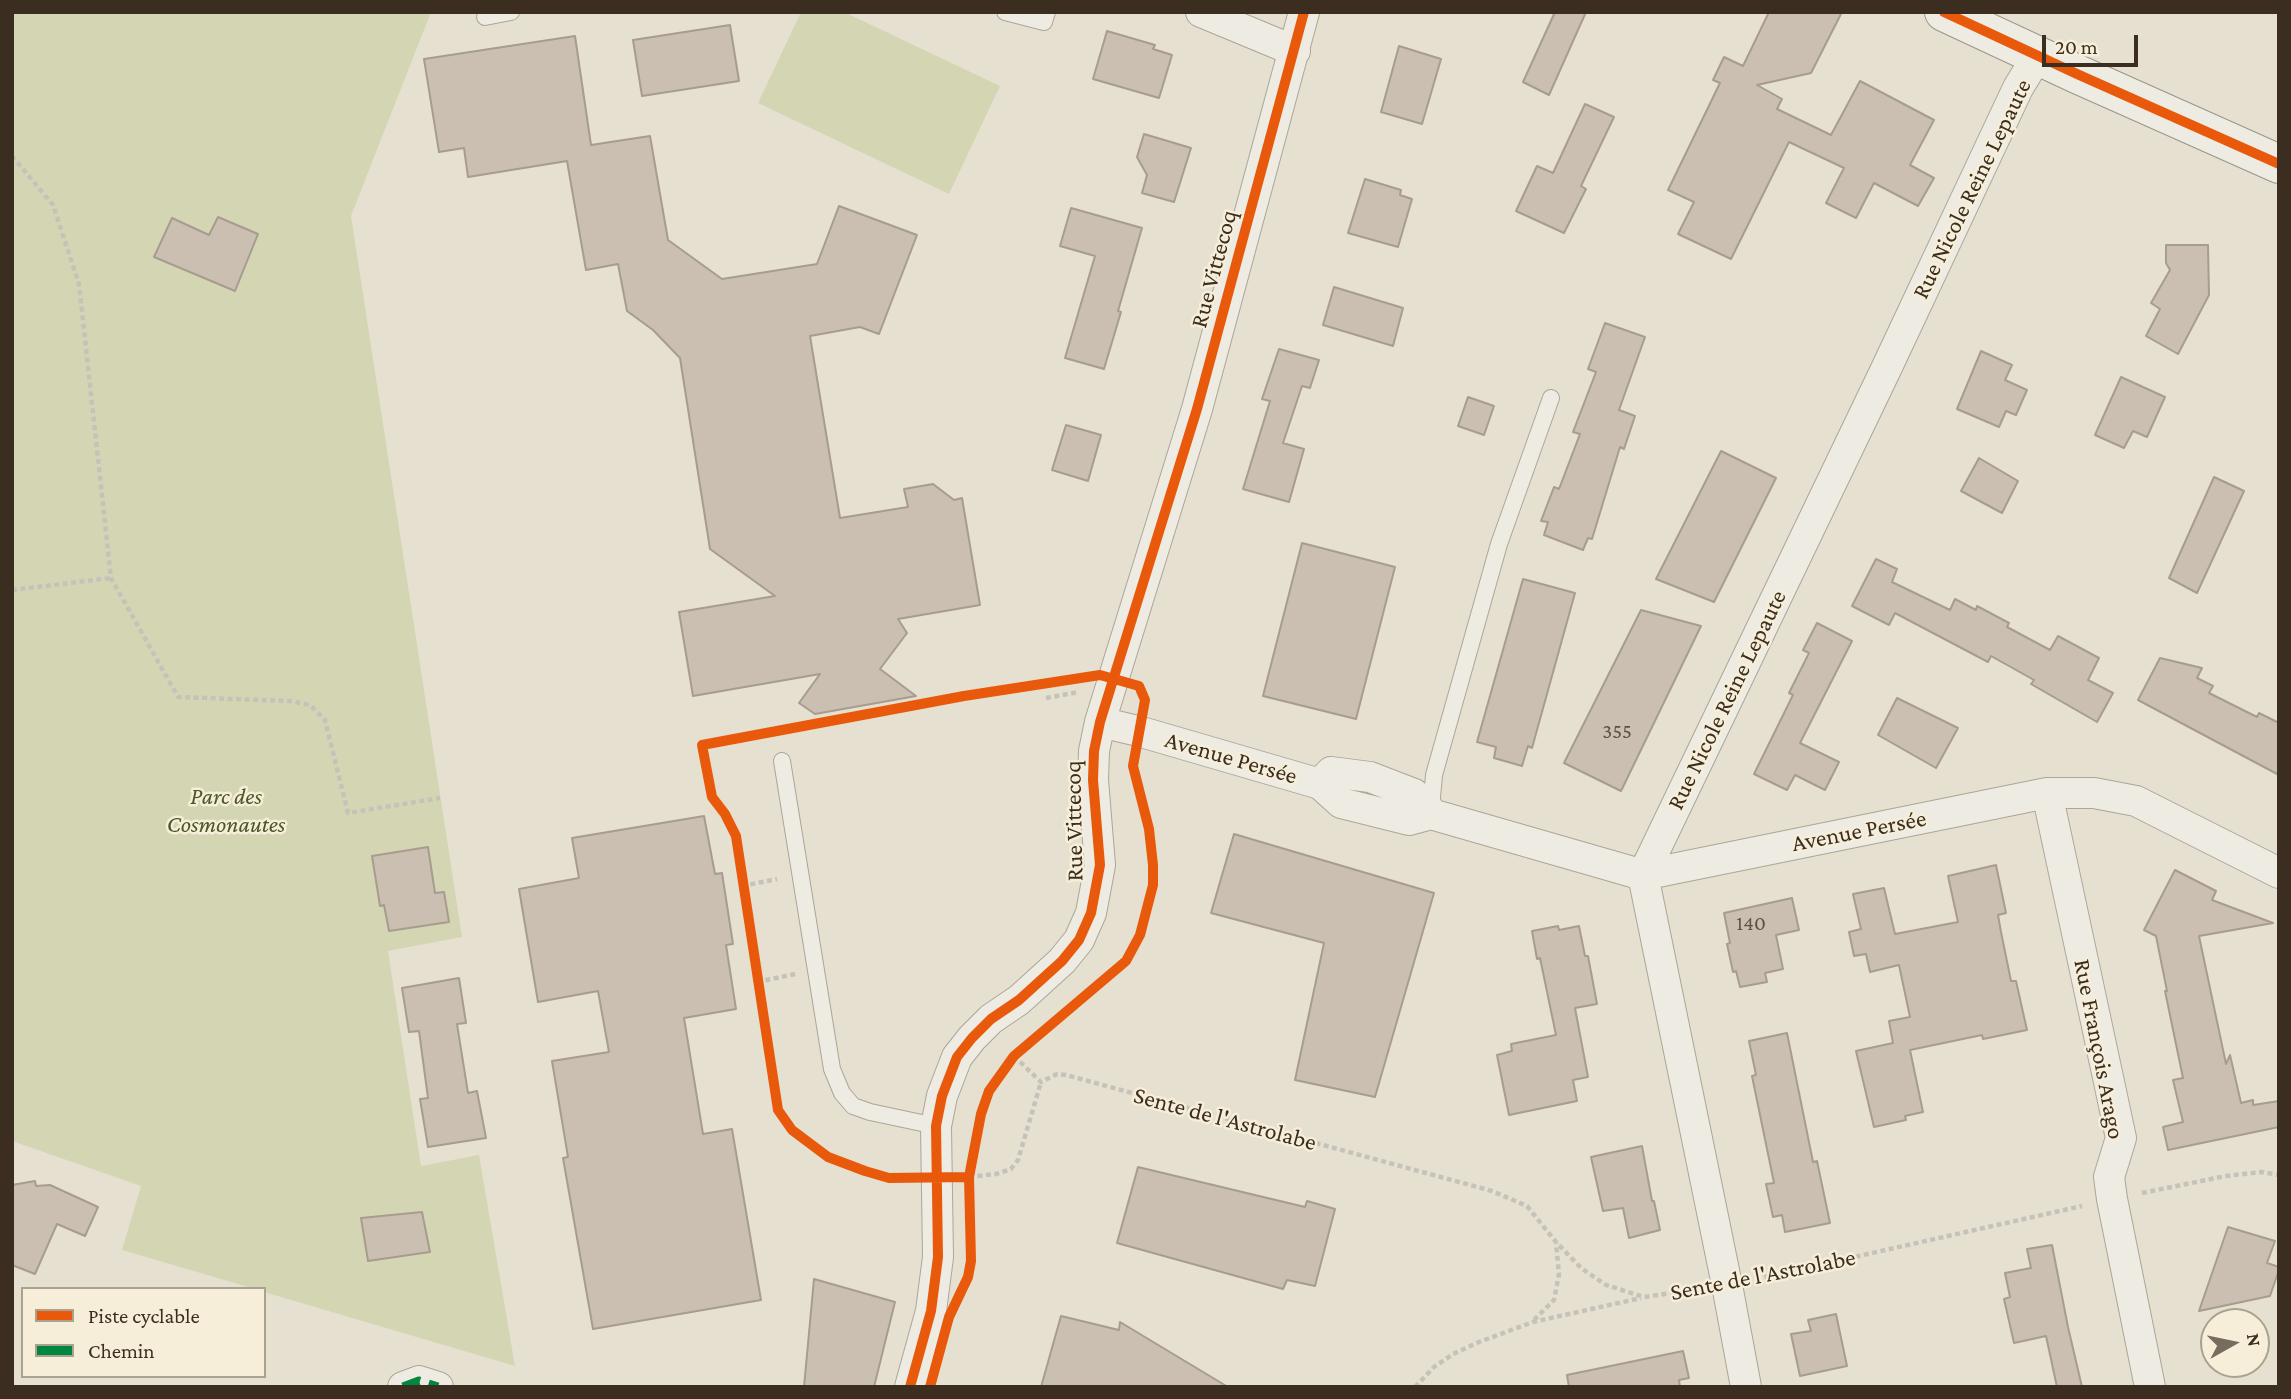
<!DOCTYPE html>
<html>
<head>
<meta charset="utf-8">
<style>
	body { margin:0 }
	#map { position:relative; width:2291px; height:1399px; overflow:hidden; background:#e6e0d0; font-family:"Crimson Pro",serif }
	canvas { display:block }
	.frame { position:absolute; inset:0; border:14px solid #3b2e21; pointer-events:none }
	.legend { position:absolute; left:21px; top:1287px; width:245px; height:91px; box-sizing:border-box; background:#f6eed8; border:2px solid #aba18f; margin:0; padding:9px 12px; list-style:none; font-size:21px; color:#3b2e21 }
	.legend li { display:flex; align-items:center; gap:14px; height:35px }
	.legend b { width:35px; border:2px solid #aba18f }
	.north { position:absolute; left:2200px; top:1308px; width:70px; height:70px; box-sizing:border-box; background:#f6eed8; border:2px solid #aba18f; border-radius:50%; rotate:81deg; font-size:19px; font-weight:700; line-height:28px; text-align:center; color:#3b2e21 }
	.north::after { content:''; display:block; margin:auto; width:24px; height:32px; background:#776c5e; clip-path:polygon(50% 0,100% 100%,50% 72%,0 100%) }
	.scale { position:absolute; left:2042px; top:35px; width:96px; height:32px; box-sizing:border-box; border:4px solid #3b2e21; border-top:0; padding-left:9px; font-size:21px; line-height:24px; white-space:nowrap; color:#3b2e21; -webkit-text-stroke:5px #f6eed8; paint-order:stroke }
</style>
</head>
<body>
<div id="map">
<canvas width="2291" height="1399"></canvas>
<div class="frame"></div>
<ul class="legend">
<li><b style="height:9px;background:#e8590c"></b>Piste cyclable</li>
<li><b style="height:9px;background:#00873e"></b>Chemin</li>
</ul>
<div class="north">N</div>
<div class="scale">20 m</div>
</div>
<script>
const context = document.querySelector('canvas').getContext('2d');
context.lineJoin = 'round';
function fillPath(path, color) { context.fillStyle = color; context.fill(path, 'evenodd'); }
const toPath = rows => new Path2D(rows.map(r => 'M' + r).join(''));
function trace(path, color, width, dash) { context.strokeStyle = color; context.lineWidth = width; context.lineCap = dash ? 'butt' : 'round'; context.setLineDash(dash || []); context.stroke(path); }
function write(font, color, halo, rows, align = 'center') {
  context.font = font + ' "Crimson Pro",serif'; context.lineWidth = 5; context.setLineDash([]); context.textBaseline = 'middle'; context.strokeStyle = halo; context.fillStyle = color; for (const [text, x, y, turn = 0] of rows) {
    context.save(); context.translate(x, y); context.rotate((+turn || 0) * Math.PI / 180); context.textAlign = isNaN(turn) ? turn : align; if (halo) context.strokeText(text, 0, 0); context.fillText(text, 0, 0); context.restore();
  }
}
fillPath(toPath([
	[12,12,431,12,351,216,462,937,388,951,421,1166,479,1155,515,1366,264,1292,264,1289,255,1289,122,1250,141,1186,12,1141],
	[801,12,844,12,1000,86,949,194,758,103]
]), '#d4d6b3');
const building = toPath([
	[1555,12,1586,12,1549,95,1523,82,1555,12],
	[1769,12,1842,12,1811,73,1757,85,1782,99,1777,109,1831,135,1860,81,1934,120,1910,165,1934,178,1918,206,1874,183,1856,218,1826,203,1844,168,1789,142,1731,259,1678,234,1694,202,1668,190,1720,83,1713,80,1724,57,1743,66,1769,12],
	[730,25,739,81,642,96,633,40,730,25],
	[1107,31,1155,45,1153,49,1172,55,1159,98,1093,79,1107,31],
	[575,36,591,145,650,136,668,240,722,279,817,264,839,206,917,235,879,334,860,327,810,336,840,518,908,507,904,489,933,484,954,500,962,498,980,605,898,619,907,633,880,669,916,696,815,714,799,703,820,674,693,696,679,612,775,596,710,549,680,358,653,330,627,311,618,264,586,270,567,161,468,177,464,148,439,152,424,59,575,36],
	[1399,46,1441,59,1422,124,1381,112,1399,46],
	[1585,104,1614,117,1581,186,1586,189,1564,233,1516,211,1537,166,1553,173,1585,104],
	[1144,134,1191,148,1174,202,1142,193,1147,175,1137,157,1144,134],
	[1365,179,1401,190,1400,195,1412,199,1398,247,1348,233,1365,179],
	[1071,208,1142,228,1118,311,1121,312,1104,369,1065,358,1095,256,1060,246,1071,208],
	[218,217,258,234,235,291,154,257,172,218,209,235,218,217],
	[2166,245,2208,245,2209,295,2178,354,2146,336,2160,309,2151,303,2170,270,2166,263,2166,245],
	[1334,287,1403,308,1393,346,1323,325,1334,287],
	[1605,323,1645,337,1619,410,1635,416,1624,449,1620,447,1592,539,1588,538,1583,550,1544,535,1548,522,1541,521,1554,487,1559,489,1580,434,1573,432,1596,372,1588,369,1605,323],
	[1279,349,1319,360,1310,388,1302,386,1283,443,1304,449,1289,502,1243,489,1270,401,1262,399,1279,349],
	[1981,351,2012,365,2005,380,2027,390,2016,415,2006,411,1999,427,1957,409,1981,351],
	[2121,377,2165,397,2147,437,2133,431,2124,448,2095,435,2121,377],
	[1468,397,1494,406,1484,435,1458,426,1468,397],
	[1066,425,1101,435,1088,481,1052,470,1066,425],
	[1721,451,1776,478,1714,602,1656,579,1721,451],
	[1979,458,2018,481,2002,513,1961,491,1979,458],
	[2214,477,2244,491,2197,593,2169,578,2214,477],
	[1302,543,1395,567,1356,719,1263,696,1302,543],
	[1876,559,1897,569,1892,582,1950,610,1955,599,1976,610,1977,606,2009,623,2007,627,2050,650,2058,636,2099,658,2088,680,2113,693,2097,722,2031,684,2034,680,1991,656,1988,662,1895,613,1889,625,1852,606,1876,559],
	[1523,579,1575,593,1532,748,1528,746,1522,766,1494,758,1496,747,1477,742,1523,579],
	[1641,610,1701,626,1621,791,1564,763,1641,610],
	[1817,623,1852,641,1800,743,1839,762,1825,790,1795,775,1787,790,1754,774,1793,695,1789,693,1809,653,1803,650,1817,623],
	[2160,658,2202,668,2197,678,2213,686,2209,693,2257,717,2259,713,2279,723,2279,775,2138,700,2160,658],
	[1897,698,1958,728,1936,768,1878,735,1897,698],
	[704,816,715,874,722,873,733,944,726,945,736,1009,684,1018,703,1134,732,1129,761,1300,593,1329,563,1158,568,1157,552,1061,609,1052,598,991,538,1002,519,889,579,878,572,838,704,816],
	[1234,834,1434,893,1375,1097,1295,1080,1324,943,1211,913,1234,834],
	[428,847,435,893,444,892,449,922,389,931,384,905,380,906,372,856,428,847],
	[1996,865,2006,913,1998,915,2001,932,2011,981,2016,981,2027,1030,1983,1039,1982,1035,1910,1050,1923,1112,1905,1116,1906,1120,1874,1127,1856,1051,1893,1043,1889,1021,1910,1017,1899,965,1870,972,1866,954,1854,956,1849,932,1861,929,1853,894,1884,888,1895,934,1958,922,1948,876,1996,865],
	[2175,870,2216,891,2212,900,2273,923,2199,936,2226,1064,2230,1055,2241,1103,2253,1100,2253,1105,2279,1101,2279,1127,2168,1150,2163,1127,2183,1122,2173,1080,2183,1078,2165,991,2167,991,2156,936,2144,930,2175,870],
	[1792,898,1799,930,1776,935,1783,969,1765,973,1767,982,1740,987,1736,971,1733,972,1727,944,1730,943,1724,913,1792,898],
	[1558,926,1559,930,1579,926,1585,956,1588,956,1597,1004,1575,1008,1588,1077,1573,1080,1577,1101,1509,1115,1497,1055,1512,1051,1511,1044,1556,1035,1540,958,1537,959,1532,931,1558,926],
	[459,978,466,1023,457,1024,468,1093,477,1091,486,1138,428,1147,420,1099,428,1098,419,1031,409,1032,402,988,459,978],
	[1787,1033,1813,1162,1817,1161,1830,1223,1785,1232,1782,1215,1773,1217,1766,1184,1774,1183,1752,1076,1756,1075,1749,1041,1787,1033],
	[1642,1146,1652,1201,1654,1201,1660,1230,1629,1238,1623,1208,1603,1211,1591,1157,1642,1146],
	[1138,1167,1305,1207,1307,1201,1335,1209,1315,1286,1287,1280,1283,1289,1117,1243,1138,1167],
	[35,1181,36,1186,50,1185,98,1207,85,1236,57,1224,35,1274,12,1265,12,1185,35,1181],
	[422,1212,430,1252,368,1261,361,1218,422,1212],
	[2228,1227,2275,1241,2267,1263,2279,1267,2279,1270,2270,1296,2199,1311,2228,1227],
	[2052,1245,2068,1327,2082,1387,2057,1387,2046,1336,2014,1343,2004,1299,2010,1297,2005,1273,2031,1268,2027,1249,2052,1245],
	[814,1279,895,1302,874,1387,804,1387,814,1279],
	[1836,1314,1847,1366,1800,1376,1791,1334,1811,1331,1808,1320,1836,1314],
	[1061,1316,1119,1330,1120,1322,1228,1387,1041,1387,1061,1316],
	[1683,1351,1689,1378,1679,1380,1680,1387,1569,1387,1567,1375,1683,1351]
]);
fillPath(building, '#cabfb1');
trace(building, '#a79c8f', 2);
const service = toPath([
	[1005,12,1044,22,1047,12],
	[485,17,511,12],
	[782,761,832,1069,842,1093,853,1106,870,1112,936,1126],
	[1431,808,1434,775,1499,544,1551,398]
]);
const minor = toPath([
	[1201,12,1295,51],
	[1100,722,1138,731,1320,784,1341,803,1409,820,1431,814,1643,875,2047,793,2094,793,2136,801,2279,873],
	[1320,784,1331,772,1370,777,1414,794,1425,803,1431,814],
	[2047,793,2121,1138,2109,1177,2112,1199,2150,1387],
	[403,1387,419,1381,438,1387],
	[910,1387,931,1311,938,1257,936,1126,942,1096,957,1057,972,1038,991,1019,1019,1000,1062,961,1079,940,1091,913,1100,865,1093,780,1094,751,1100,722,1197,409,1304,12],
	[1746,1387,1727,1285,1643,875,1887,367,2018,88,2038,55]
]);
const secondary = toPath([
	[1944,12,2077,74,2279,164]
]);
trace(service, '#aca599', 18);
trace(minor, '#aca599', 32);
trace(secondary, '#9b9589', 40);
trace(toPath([
	[12,156,53,205,79,284,111,578,178,697,290,701,310,705,325,720,348,813,440,798],
	[12,590,111,578],
	[1046,698,1079,692],
	[742,886,777,879],
	[757,982,795,974],
	[1014,1056,1041,1082,1057,1074,1066,1075,1492,1191,1527,1206,1556,1242,1581,1268,1606,1285,1644,1297,1699,1289],
	[969,1177,996,1174,1011,1169,1018,1160,1041,1082],
	[2142,1193,2226,1176,2261,1172,2279,1175],
	[1756,1279,2082,1206],
	[1534,1320,1554,1300,1559,1274,1556,1243],
	[1415,1387,1434,1367,1453,1354,1479,1342,1533,1322,1641,1298]
]), '#c7c2b9', 4.5, [5, 3.5]);
trace(service, '#eeebe2', 16);
trace(minor, '#eeebe2', 30);
trace(secondary, '#eeebe2', 38);
trace(toPath([
	[403,1387,419,1381,438,1387]
]), '#00873e', 9, [18, 9]);
trace(toPath([
	[1944,12,2077,74,2279,164],
	[910,1387,931,1311,938,1257,936,1126,942,1096,957,1057,972,1038,991,1019,1019,1000,1062,961,1079,940,1091,913,1100,865,1093,780,1094,751,1100,722,1197,409,1304,12],
	[930,1387,949,1317,968,1277,971,1261,969,1177,981,1114,989,1091,1014,1056,1126,961,1140,935,1153,885,1153,865,1149,829,1133,766,1145,700,1139,686,1100,675,964,696,702,745,712,797,725,814,736,836,778,1110,792,1130,828,1157,865,1171,889,1178,969,1177]
]), '#e8590c', 10);
write('21px', '#5f5245', null, [
	["355",1617,732],
	["140",1751,924]
]);
write('24px', '#3b2e21', '#f6eed8', [
	["Rue Nicole Reine Lepaute",1972,189,-64],
	["Rue Vittecoq",1214,269,-75],
	["Rue Nicole Reine Lepaute",1727,700,-64],
	["Avenue Persée",1231,758,16],
	["Rue Vittecoq",1074,821,-91],
	["Avenue Persée",1859,831,-11],
	["Rue François Arago",2099,1049,79],
	["Sente de l'Astrolabe",1225,1119,15],
	["Sente de l'Astrolabe",1763,1275,-11]
]);
write('italic 24px', '#4a5827', '#f6eed8', [
	["Parc des",226,797],
	["Cosmonautes",226,825]
]);
</script>
</body>
</html>
